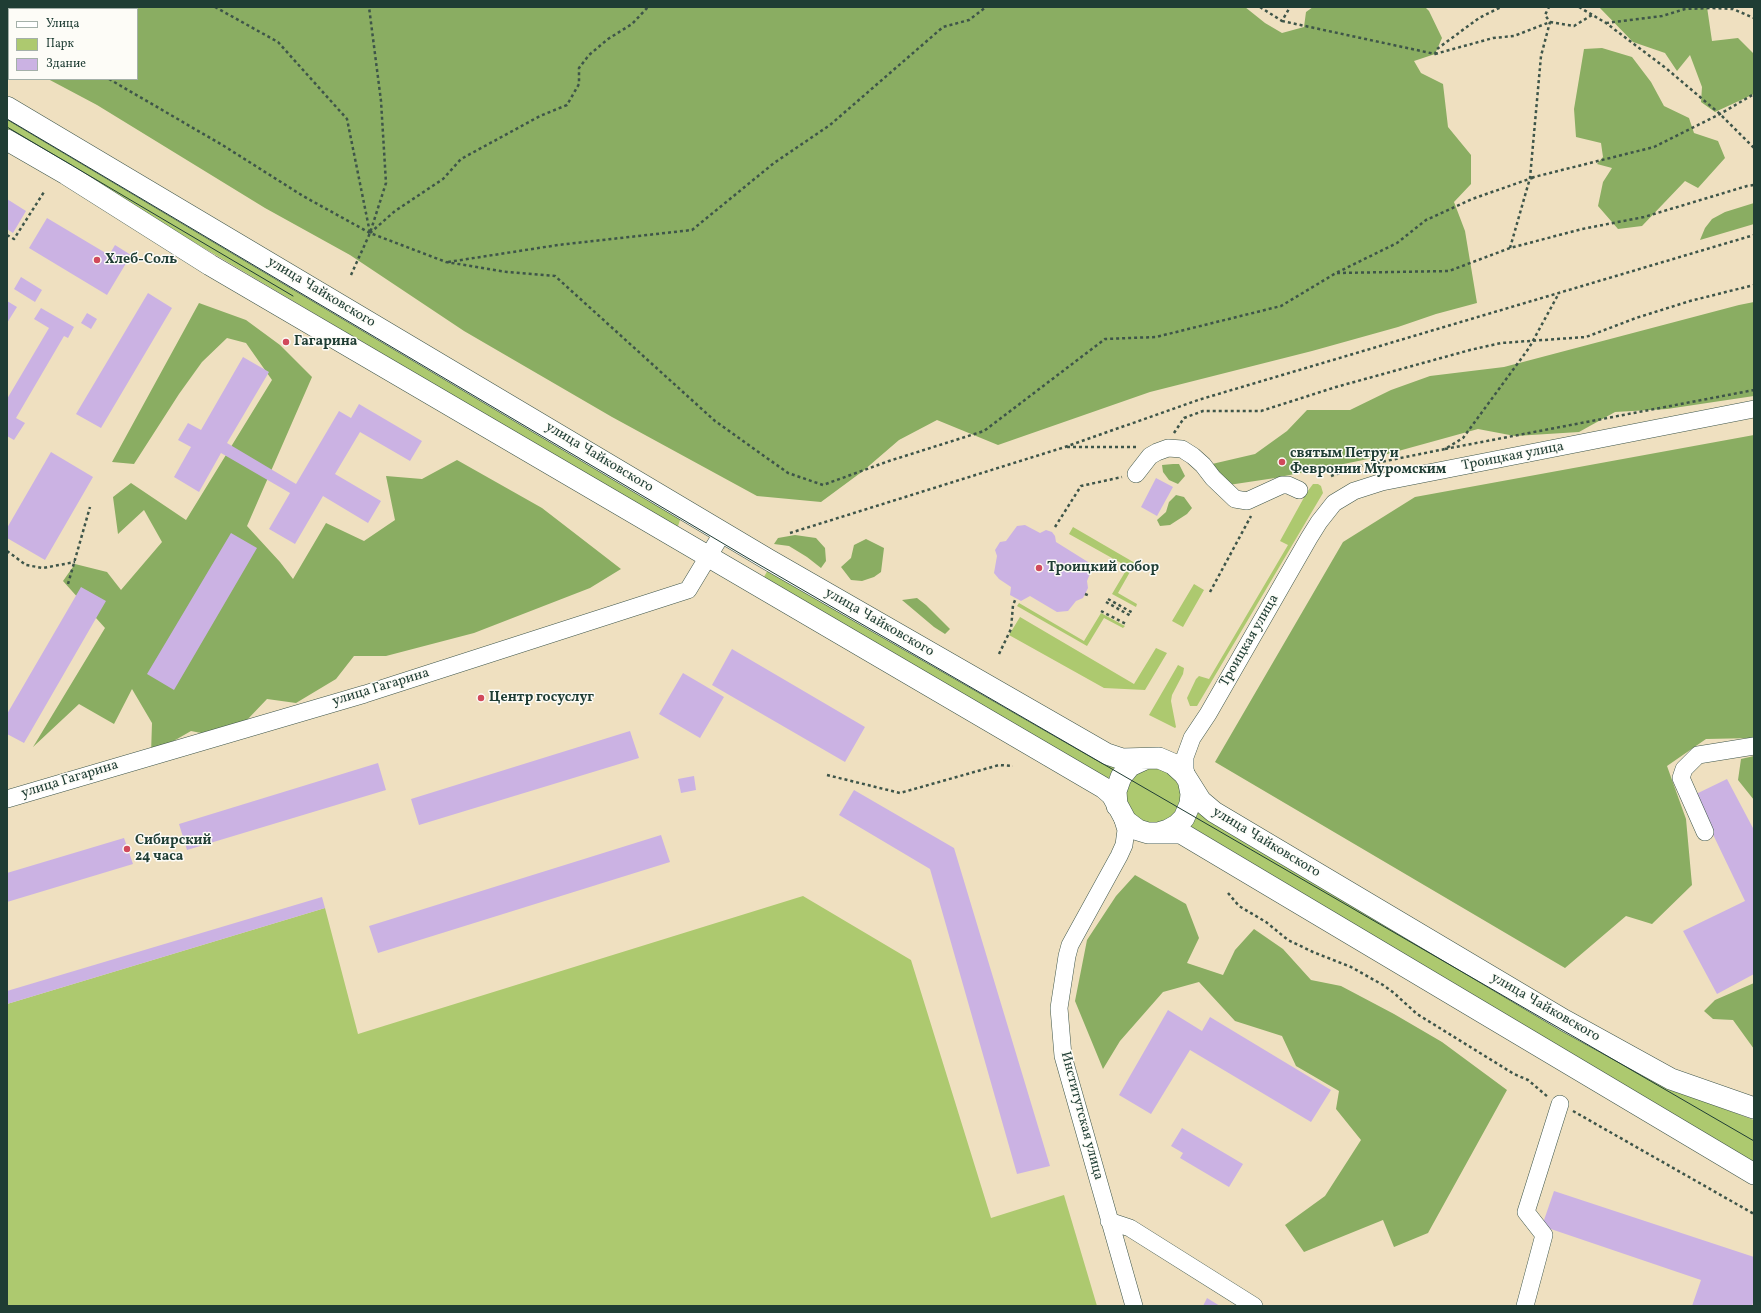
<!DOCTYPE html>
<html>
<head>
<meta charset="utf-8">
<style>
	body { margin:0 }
	#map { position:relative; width:1761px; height:1313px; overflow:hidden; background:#efe0c0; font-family:Vollkorn,serif }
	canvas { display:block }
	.frame { position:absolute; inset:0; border:8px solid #1f3d34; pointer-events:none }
	.legend { position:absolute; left:8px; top:8px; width:130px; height:72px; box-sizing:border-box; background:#fdfcf7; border:1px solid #a4b0a9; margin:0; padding:5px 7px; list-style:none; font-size:12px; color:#1f3d34 }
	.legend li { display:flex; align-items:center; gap:8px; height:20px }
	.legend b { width:20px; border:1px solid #a4b0a9 }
</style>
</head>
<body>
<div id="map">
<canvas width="1761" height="1313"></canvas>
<div class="frame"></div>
<ul class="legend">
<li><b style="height:5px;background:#fff"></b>Улица</li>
<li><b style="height:11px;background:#adc96f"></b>Парк</li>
<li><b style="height:11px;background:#cbb2e3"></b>Здание</li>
</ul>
</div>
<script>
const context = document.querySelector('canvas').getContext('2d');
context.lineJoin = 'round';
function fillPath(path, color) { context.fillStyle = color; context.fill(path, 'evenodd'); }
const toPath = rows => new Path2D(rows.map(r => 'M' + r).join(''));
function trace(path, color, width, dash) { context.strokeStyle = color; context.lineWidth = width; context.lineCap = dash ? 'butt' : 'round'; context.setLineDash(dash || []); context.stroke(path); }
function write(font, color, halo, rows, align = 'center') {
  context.font = font + ' Vollkorn,serif'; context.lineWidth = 3; context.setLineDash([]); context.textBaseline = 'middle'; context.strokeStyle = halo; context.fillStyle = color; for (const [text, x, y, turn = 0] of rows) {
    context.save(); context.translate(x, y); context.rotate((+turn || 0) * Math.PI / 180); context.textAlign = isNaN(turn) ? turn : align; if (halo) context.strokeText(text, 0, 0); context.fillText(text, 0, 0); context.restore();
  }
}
fillPath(toPath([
	[7,115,682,514,677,529,7,131],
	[1313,484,1318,484,1321,486,1323,493,1197,706,1190,706,1187,698,1196,679,1199,676,1209,679,1288,545,1280,541,1307,492],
	[1073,527,1135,563,1118,593,1137,604,1136,607,1112,594,1128,567,1069,534],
	[770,566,1115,766,1108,779,764,577],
	[1194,584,1204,590,1183,627,1172,621],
	[1019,603,1084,641,1101,613,1125,626,1123,628,1104,618,1087,646,1017,606],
	[1020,617,1134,684,1156,648,1167,653,1145,690,1104,688,1009,635],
	[1178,665,1184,668,1183,674,1172,695,1171,701,1176,727,1175,728,1149,715],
	[1141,764,1177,771,1185,808,1154,830,1149,829,1120,800],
	[1199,811,1719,1107,1754,1120,1754,1164,1190,826],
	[803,896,911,960,991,1218,1064,1195,1097,1306,7,1306,7,1004,325,908,358,1034]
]), '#adc96f');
fillPath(toPath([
	[7,7,1245,7,1265,23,1282,33,1304,27,1306,12,1313,7,1425,7,1429,11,1442,38,1435,54,1414,61,1421,73,1443,84,1448,127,1471,155,1471,184,1454,202,1465,231,1477,303,1436,314,1398,327,1312,351,1150,392,998,445,937,420,899,440,863,471,821,502,757,496,612,417,464,331,350,255,265,208,97,105,48,79,137,79,137,9,9,9,9,51,7,48],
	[1599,7,1707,7,1712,41,1738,38,1754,54,1754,94,1715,112,1701,102,1702,87,1690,55,1677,71,1665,53,1633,42],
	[1602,48,1632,57,1651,82,1664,106,1689,118,1694,133,1718,141,1725,158,1698,188,1685,181,1642,226,1618,229,1598,206,1603,182,1612,168,1597,164,1603,157,1601,143,1576,137,1574,109,1584,49],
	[1754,203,1754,224,1700,240,1705,228,1712,219,1725,212],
	[1754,302,1754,396,1667,409,1615,412,1579,432,1515,436,1478,429,1373,458,1275,478,1222,486,1212,464,1255,454,1287,431,1307,410,1350,410,1391,390,1430,376,1504,367,1739,305],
	[199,303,246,320,280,345,312,377,247,526,280,562,293,579,326,523,364,541,395,520,386,476,422,479,457,460,542,508,621,569,590,588,474,633,386,656,354,656,336,679,296,703,267,699,247,720,211,735,191,731,151,754,152,723,132,689,114,724,79,704,33,747,105,628,63,581,75,564,107,572,121,590,162,542,144,510,118,534,113,497,131,483,186,520,272,380,246,343,227,338,202,362,179,394,134,464,112,462],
	[1754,435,1754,738,1706,739,1667,766,1686,819,1692,885,1652,924,1626,916,1565,968,1215,762,1343,542,1415,497],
	[1173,464,1179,464,1185,476,1178,484,1169,480,1163,472,1162,465],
	[1176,495,1184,497,1192,508,1187,514,1170,525,1160,526,1157,520,1166,512,1169,502],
	[795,535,816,538,825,548,826,561,821,568,807,557,789,546,774,544,778,538],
	[866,539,884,548,881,572,874,577,862,581,851,580,841,567,851,558,854,545],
	[917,598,926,605,950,629,945,634,934,627,902,600],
	[1754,756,1754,800,1738,780,1741,759],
	[1135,875,1186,904,1199,938,1187,963,1223,975,1235,950,1254,929,1283,949,1311,980,1341,986,1394,1014,1442,1042,1507,1090,1428,1233,1394,1247,1383,1220,1304,1252,1285,1225,1325,1196,1361,1140,1336,1109,1339,1091,1296,1066,1282,1036,1235,1021,1199,982,1163,992,1120,1041,1103,1069,1075,1001,1087,940,1116,896],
	[1754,983,1754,1049,1733,1020,1713,1019,1704,1011,1715,1000]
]), '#8aad62');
fillPath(toPath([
	[7,199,26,211,13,233,7,229],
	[47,218,109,255,115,245,131,255,107,295,29,248],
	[21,277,42,290,35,302,14,289],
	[148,293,172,308,101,428,76,414],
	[7,301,17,307,7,323],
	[41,308,74,327,68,338,64,336,16,418,25,423,14,440,7,436,7,399,49,328,34,319],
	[87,313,97,319,91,329,81,323],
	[243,357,269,372,227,443,296,484,339,411,351,418,359,404,422,441,410,461,360,432,335,474,381,501,368,523,323,496,295,544,269,529,290,493,221,453,199,492,174,477,191,447,178,440,188,423,201,430],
	[51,452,93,477,45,560,7,538,7,528],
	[1156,478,1173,487,1157,516,1141,507],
	[1025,525,1040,533,1046,530,1052,532,1055,536,1056,542,1088,562,1092,569,1087,581,1088,588,1083,598,1076,601,1068,611,1057,612,1030,596,1021,601,1010,595,1011,587,999,579,994,573,997,556,995,550,1000,542,1006,541,1017,526],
	[231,533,257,548,174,690,147,674],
	[81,587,106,601,24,743,7,734,7,714],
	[732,649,865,727,845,762,712,685],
	[683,673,724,697,700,738,659,714],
	[630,731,639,758,419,825,411,799],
	[378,763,386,790,187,850,179,824],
	[694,776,696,790,681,793,678,779],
	[1727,779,1754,830,1754,974,1717,994,1683,931,1745,901,1694,795],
	[854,790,954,848,1050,1166,1017,1174,930,869,839,815],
	[661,835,670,862,378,953,369,926],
	[124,838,133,864,7,902,7,873],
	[322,897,325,908,7,1004,7,991],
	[1168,1010,1202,1031,1210,1017,1331,1090,1311,1122,1190,1050,1151,1114,1119,1095],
	[1182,1128,1243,1164,1229,1187,1180,1158,1183,1153,1171,1146],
	[1554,1191,1754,1257,1754,1300,1752,1306,1692,1306,1701,1280,1542,1226],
	[1207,1298,1220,1306,1203,1306]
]), '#cbb2e3');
const minor = toPath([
	[1136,474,1150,456,1157,452,1168,448,1182,449,1193,456,1203,465,1213,478,1235,499,1247,501,1282,485,1288,485,1299,490],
	[1187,779,1185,769,1185,757,1192,738,1208,714,1309,538,1319,522,1334,503,1354,491,1382,482,1754,409],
	[7,799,365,694,688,590,723,532],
	[1122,817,1126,830,1124,845,1119,856,1070,945,1067,956,1059,1008,1063,1056,1134,1306],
	[1705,832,1681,778,1684,769,1698,755,1754,746],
	[1109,1221,1130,1228,1254,1306],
	[1525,1306,1544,1235,1526,1212,1560,1104]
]);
const major = toPath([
	[7,107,769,560,1107,754,1122,759,1159,758,1173,764,1184,774,1201,801,1214,812,1564,1020,1671,1079,1754,1108],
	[7,140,66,174,210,265,1104,788,1112,795,1126,821,1138,830,1148,833,1158,833,1168,830,1177,825,1184,818,1190,804,1191,794,1189,784],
	[1117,806,1116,791,1121,777,1130,766,1145,759],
	[1159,833,1181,833,1754,1174]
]);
trace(minor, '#3e5549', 18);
trace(major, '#3e5549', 22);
trace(toPath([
	[44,7,44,9],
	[215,7,278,42,347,119,370,233],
	[1260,7,1282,21,1290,7],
	[1579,7,1606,23,1667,69,1720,114,1754,148],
	[1282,21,1435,54,1437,49,1479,18,1501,7],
	[1606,23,1662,16,1685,9,1712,8,1733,9,1754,18],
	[1435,54,1493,38,1514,36,1550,22,1574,26,1592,15],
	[7,56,9,65],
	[109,79,224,146,303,196,370,233,446,262,507,272,555,276,715,421,788,473,823,485,889,461,984,431,1105,339,1156,337,1281,306,1336,273,1397,243,1426,220,1472,199,1535,177,1530,178,1654,147,1720,114,1754,94],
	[370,233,395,211,443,179,461,159,540,116,567,105,579,84,579,68,589,55,608,39,632,24,648,7],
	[7,235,14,239,44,192],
	[1510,248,1530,178,1541,56,1550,22,1545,15,1549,7],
	[448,262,558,245,692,230,774,163,830,125,943,27,969,20,986,7],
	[1337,273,1449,271,1510,248,1582,229,1644,217,1747,186,1754,185],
	[351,275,370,233,386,183,381,101,369,7],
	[1174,433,1184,418,1203,411,1261,411,1336,387,1470,350,1501,343,1586,337,1636,318,1690,301,1754,285],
	[1067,447,1136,447],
	[1445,449,1754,390],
	[1331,476,1361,466,1445,449,1463,438,1529,348,1559,293],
	[1055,527,1081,486,1122,477],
	[790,533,1065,447,1198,400,1754,235],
	[7,551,26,565,43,568,75,562],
	[68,584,90,507],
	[1210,592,1251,516],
	[1085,594,1090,596],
	[1108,599,1133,613],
	[1106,602,1131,616],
	[1101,611,1126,624],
	[999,654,1011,629,1013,605,1016,598],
	[827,775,900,793,999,765,1013,766],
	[1228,893,1239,906,1266,922,1288,940,1313,952,1351,967,1383,985,1394,993,1417,1014,1514,1074,1528,1080,1548,1097],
	[1573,1111,1754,1214]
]), '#3e5549', 2.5, [3, 3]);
trace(minor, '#fff', 17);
trace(major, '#fff', 21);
trace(toPath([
	[7,119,746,557,1754,1141],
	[7,127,293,296]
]), '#1f3d34', 1);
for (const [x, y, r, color] of [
	[97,260,4,"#d1495b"],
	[286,342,4,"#d1495b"],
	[1282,462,4,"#d1495b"],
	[1039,568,4,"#d1495b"],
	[481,698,4,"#d1495b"],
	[127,849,4,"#d1495b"]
]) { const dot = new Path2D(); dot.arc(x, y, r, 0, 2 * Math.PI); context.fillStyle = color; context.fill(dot); trace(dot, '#fdfcf7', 1.5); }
write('bold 14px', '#1f3d34', '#fdfcf7', [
	["Хлеб-Соль",105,260],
	["Гагарина",294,342],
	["святым Петру и",1290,454],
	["Февронии Муромским",1290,470],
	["Троицкий собор",1047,568],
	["Центр госуслуг",489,698],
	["Сибирский",135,841],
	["24 часа",135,857]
], 'left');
write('14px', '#1f3d34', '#fdfcf7', [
	["улица Чайковского",321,293,31],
	["Троицкая улица",1513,457,-11],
	["улица Чайковского",599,458,31],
	["улица Чайковского",879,623,30],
	["Троицкая улица",1250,641,-60],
	["улица Гагарина",381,688,-17],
	["улица Гагарина",70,780,-17],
	["улица Чайковского",1266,843,31],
	["улица Чайковского",1545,1008,30],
	["Институтская улица",1081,1116,75]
]);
</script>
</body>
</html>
